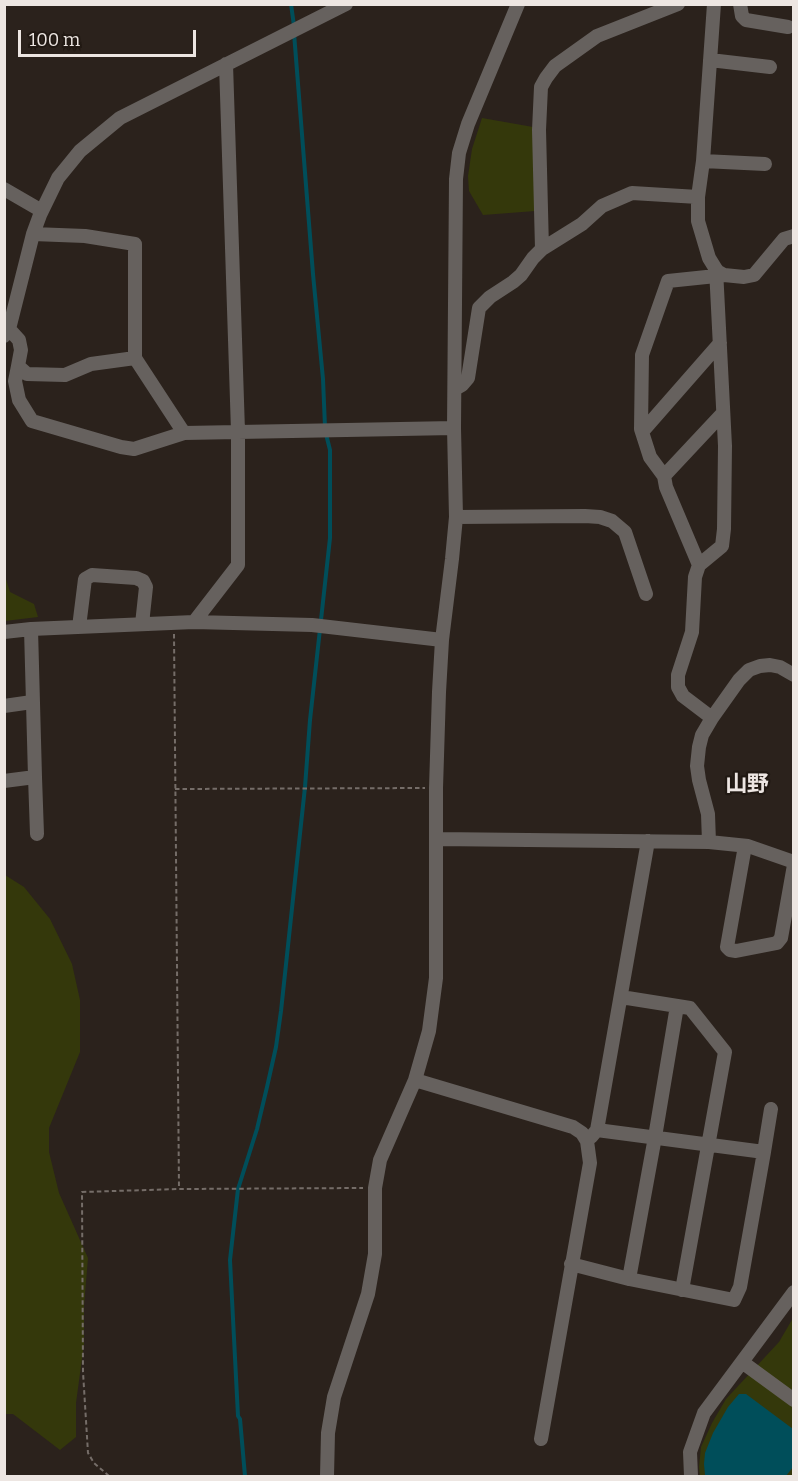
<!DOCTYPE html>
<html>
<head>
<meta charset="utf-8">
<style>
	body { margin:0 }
	#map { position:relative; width:798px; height:1481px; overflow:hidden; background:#2b221c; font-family:Bitter,serif }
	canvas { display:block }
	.frame { position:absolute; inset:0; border:6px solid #ede6e2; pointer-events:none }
	.scale { position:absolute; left:18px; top:30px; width:178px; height:27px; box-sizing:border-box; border:3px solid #ede6e2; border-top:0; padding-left:8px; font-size:18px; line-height:21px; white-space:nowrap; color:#ede6e2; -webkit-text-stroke:4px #211913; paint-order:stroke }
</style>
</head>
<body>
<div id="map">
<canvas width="798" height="1481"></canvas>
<div class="frame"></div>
<div class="scale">100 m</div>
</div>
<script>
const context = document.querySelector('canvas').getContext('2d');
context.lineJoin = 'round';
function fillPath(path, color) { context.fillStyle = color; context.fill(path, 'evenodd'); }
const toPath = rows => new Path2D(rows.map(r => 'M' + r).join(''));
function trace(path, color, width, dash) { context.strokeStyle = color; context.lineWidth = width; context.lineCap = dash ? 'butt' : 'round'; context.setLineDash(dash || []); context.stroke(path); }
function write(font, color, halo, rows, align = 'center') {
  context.font = font + ' Bitter,"Noto Sans JP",serif'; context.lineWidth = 4.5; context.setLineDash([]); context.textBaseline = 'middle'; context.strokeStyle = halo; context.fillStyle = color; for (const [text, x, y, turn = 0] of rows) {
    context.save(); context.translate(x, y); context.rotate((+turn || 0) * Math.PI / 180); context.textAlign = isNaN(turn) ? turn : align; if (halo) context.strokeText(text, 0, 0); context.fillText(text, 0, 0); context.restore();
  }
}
fillPath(toPath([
	[482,118,533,127,535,211,483,215,469,191,468,176,472,149],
	[4,579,6,579,10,592,34,604,38,617,5,621],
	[5,875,24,887,50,919,72,964,80,1000,80,1052,49,1128,49,1152,59,1193,88,1258,84,1306,84,1344,76,1403,76,1437,60,1450,13,1414,5,1414],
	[793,1318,793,1476,700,1476,699,1467,701,1447,712,1423,726,1399,779,1342]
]), '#34380b');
fillPath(toPath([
	[739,1394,746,1394,793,1429,793,1467,786,1476,706,1476,705,1475,704,1464,705,1453,713,1433,728,1407]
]), '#004e5a');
trace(toPath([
	[291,4,294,26],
	[294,33,313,274,323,379,325,427],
	[245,1476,240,1419,238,1416,230,1260,238,1189,257,1129,267,1087,276,1047,281,1011,305,787,310,720,330,538,330,450,326,434]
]), '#004e5a', 4);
trace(toPath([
	[174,634,179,1189],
	[175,789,425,788],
	[109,1476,94,1463,88,1453,83,1372,82,1192,179,1189,363,1188]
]), '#756d68', 2, [4.5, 3]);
trace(toPath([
	[714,4,703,161,698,197,698,221,709,258,717,271,724,275,744,277,754,275,784,239,794,236],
	[740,4,742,16,746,20,788,27],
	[710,60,770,67],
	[703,161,765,164],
	[4,189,42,211],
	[542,249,539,130,541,87,546,78,555,66,597,36,678,4],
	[9,329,19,340,21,350,18,366,27,374,65,375,91,364,135,358,135,244,85,236,33,234],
	[4,336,9,329,33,234,40,215,58,178,80,151,120,118,346,4],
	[135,358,184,433],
	[18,366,15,381,19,400,32,421,121,447,134,449,184,433,454,428],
	[455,389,462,385,468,378,479,308,490,297,513,282,521,275,533,258,542,249,582,224,602,206,632,193,698,197],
	[642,432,720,343],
	[664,476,723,413],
	[456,517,585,516,600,517,612,521,625,532,646,594],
	[699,565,666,487,664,476,650,457,641,429,642,355,668,281,716,276],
	[194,622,312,625,442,640],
	[79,627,85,579,92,575,136,578,143,581,146,587,142,624],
	[4,632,31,629,194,622,238,565,238,431,226,64],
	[4,706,32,702],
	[712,718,683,696,678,687,678,675,692,632,695,577,699,565,722,546,724,529,725,446,716,269],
	[35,777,37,834],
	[4,781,35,777,31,629],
	[437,839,709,842,748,846,794,862],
	[709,842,708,814,699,780,697,766,699,747,702,735,712,718,739,680,749,670,760,666,770,665,780,667,794,675],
	[745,846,727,947,730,950,736,951,777,943,781,938,794,865],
	[621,997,690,1008,725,1052,682,1290],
	[415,1080,573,1127,582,1133,587,1141,590,1163,541,1439],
	[591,1137,597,1130,648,841],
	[764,1152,771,1109],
	[571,1264,629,1279,734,1300,740,1287,764,1152,597,1130],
	[629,1279,655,1137,677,1006],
	[742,1362,794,1400],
	[327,1476,328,1433,334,1397,368,1294,375,1254,375,1188,380,1160,415,1080,429,1031,436,978,436,788,439,692,442,640,452,559,456,517,454,428,456,179,459,153,468,124,518,4],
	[691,1476,690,1452,704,1413,794,1292]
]), '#66615e', 14);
write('bold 22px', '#ede6e2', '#211913', [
	["山野",747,785]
]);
</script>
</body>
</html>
